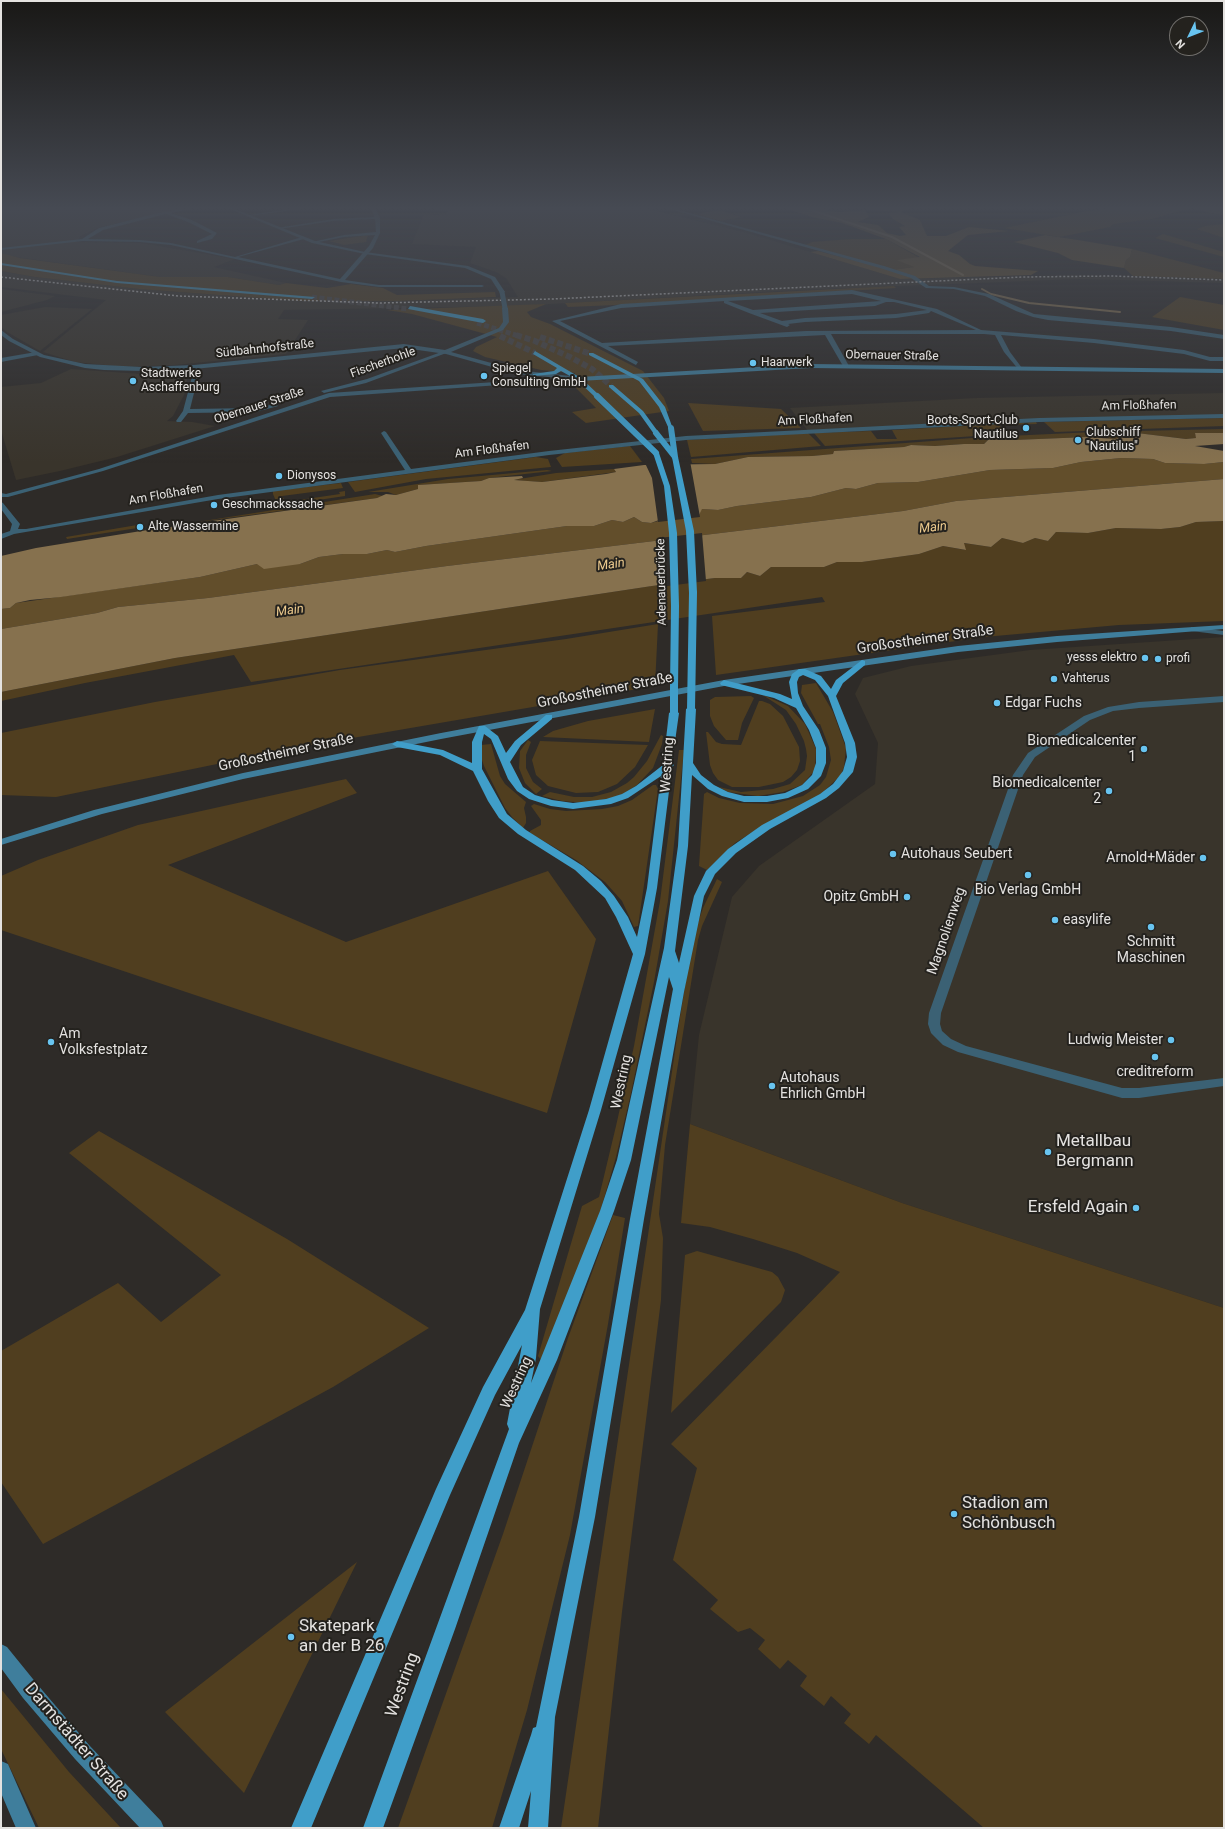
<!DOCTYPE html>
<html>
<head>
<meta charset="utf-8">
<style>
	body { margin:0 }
	#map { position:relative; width:1225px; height:1829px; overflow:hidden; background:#2e2b28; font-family:Roboto,sans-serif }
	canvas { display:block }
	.frame { position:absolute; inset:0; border:2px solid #e4e2e0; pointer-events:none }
	.north { position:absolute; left:1169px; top:16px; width:40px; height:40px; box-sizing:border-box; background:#24221e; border:1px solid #716f6c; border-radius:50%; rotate:227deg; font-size:11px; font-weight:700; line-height:16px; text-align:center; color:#e4e2e0 }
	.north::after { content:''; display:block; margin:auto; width:14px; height:18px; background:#68c4f0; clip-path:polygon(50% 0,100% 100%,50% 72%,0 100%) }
</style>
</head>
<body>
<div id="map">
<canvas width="1225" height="1829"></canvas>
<div class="frame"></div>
<div class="north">N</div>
</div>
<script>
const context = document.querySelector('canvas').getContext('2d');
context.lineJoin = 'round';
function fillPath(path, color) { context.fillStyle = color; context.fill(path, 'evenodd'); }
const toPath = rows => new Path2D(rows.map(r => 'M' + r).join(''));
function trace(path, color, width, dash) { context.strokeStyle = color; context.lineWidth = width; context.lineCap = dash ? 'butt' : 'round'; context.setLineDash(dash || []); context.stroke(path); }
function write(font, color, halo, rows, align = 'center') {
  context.font = font + ' Roboto,sans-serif'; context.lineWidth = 4; context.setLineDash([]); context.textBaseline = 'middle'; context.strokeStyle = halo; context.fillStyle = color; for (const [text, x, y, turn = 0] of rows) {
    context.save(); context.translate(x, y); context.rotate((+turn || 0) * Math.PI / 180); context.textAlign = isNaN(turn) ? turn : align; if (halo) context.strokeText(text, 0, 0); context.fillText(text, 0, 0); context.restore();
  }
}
fillPath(toPath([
	[1,207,168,207,177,210,101,227,80,236,77,242,141,243,235,259,214,267,286,283,279,285,227,277,160,277,8,256,1,253],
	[439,207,640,207,744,232,900,279,1076,275,1224,279,1224,283,1080,279,797,290,516,306,284,310,278,319,308,320,286,354,175,365,125,367,75,362,43,352,106,300,1,287,1,271,35,277,139,289,300,301,398,301,518,297,506,278,496,272,470,263,476,247,412,244,424,214,445,215,448,211,437,210],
	[1,289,55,296,47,300,1,312],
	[45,307,92,309,40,351,7,332,1,327,1,315],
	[71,369,141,374,188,374,185,393,173,416,167,421,192,422,215,426,117,457,60,471,16,480,1,430,1,387,41,383],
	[1224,393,1224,416,1109,418,808,431,790,408,977,398],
	[1224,637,1224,1308,902,1203,690,1124,699,1035,732,897,759,866,875,784,878,743,855,694,863,678,911,666,1030,650]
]), '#39342b');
fillPath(toPath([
	[874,207,910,207,901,212,865,210],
	[1118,207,1224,207,1224,216,1191,208,1152,219,1113,224,1110,227,1059,237,1004,228,1082,212],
	[719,210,742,217,720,221,697,214],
	[1224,224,1224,238,1197,229,1205,226],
	[1163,234,1224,252,1224,257,1155,238],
	[368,235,366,242,344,245,329,241],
	[851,239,886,239,920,258,897,260,915,267,892,270,803,246,812,242],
	[1132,249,1224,273,1224,279,1133,276,1124,268,1126,260,1130,257],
	[1,253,20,258,160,277,228,277,279,285,286,283,327,288,351,284,383,288,397,295,495,292,496,297,398,301,300,301,139,289,35,277,1,271],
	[894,286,896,288,615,305,568,307,565,303],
	[1180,297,1224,305,1224,330,1152,317],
	[546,304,527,312,531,317,550,324,643,371,664,398,669,411,586,423,572,412,596,408,571,383,575,373,541,370,485,357,473,351,476,347,497,337,412,314,387,310],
	[688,403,781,409,801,428,703,431],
	[1224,418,1224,426,1055,432,1044,422],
	[1036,422,1037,424,999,425,1006,434,825,446,814,433,871,431,877,439,897,439,892,430],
	[1224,429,1224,433,1195,434,1197,438,1186,439,1137,433,1115,439,1087,437,1014,440,989,439,984,444,963,444,935,446,911,445,904,447,834,451,833,454,812,456,748,457,715,464,692,463,691,459,986,437,1095,432],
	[808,433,821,446,691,457,687,440],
	[630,446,642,462,562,467,556,458,565,453],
	[536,457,548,459,551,467,426,479,355,492,348,482],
	[614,469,616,472,542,482,513,480,556,473],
	[547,470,552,471,489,478,481,481,418,485,418,489,396,495,388,492,368,492,448,479],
	[341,483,343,488,282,496,286,502,340,494,339,492,345,491,345,496,278,506,273,494,273,491],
	[375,494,383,496,377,498,191,523],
	[1224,521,1224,621,1119,625,984,637,716,675,712,616,825,602,822,597,251,682,234,655,85,683,1,701,1,692,175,658,652,586,715,578,741,578,747,572,760,576,771,567,824,567,837,562,862,562,919,554,943,546,965,550,963,543,991,547,1002,538,1023,543,1035,538,1048,541,1056,532,1088,533,1116,528,1161,529,1180,527,1196,522],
	[143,524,144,527,67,539,66,537],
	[658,624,655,686,300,747,56,797,1,795,1,733,155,702,340,670,566,639],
	[816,683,833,712,846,748,844,767,841,775,820,795,764,825,735,843,707,870,699,866,704,794,707,792,719,798,740,803,773,804,803,796,820,785,826,777,831,760,829,747,820,724,818,724,801,693,802,685],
	[761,694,788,706,805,724,816,749,815,770,802,785,783,792,758,796,728,792,719,787,741,792,773,789,790,784,805,770,807,756,806,749,804,741,796,724,786,710],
	[751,696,754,698,742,723,738,740,726,740,714,726,710,716,710,700,715,697],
	[759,701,762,701,770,704,783,716,799,747,800,761,797,770,791,777,783,782,759,787,732,787,718,780,713,773,710,765,706,732,708,732,716,742,722,744,741,745],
	[655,709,649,742,543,737,553,731,588,721],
	[661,735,663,736,662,744,653,768,637,785,623,794,615,797,586,803,562,801,542,796,550,792,574,797,592,797,611,792,627,783,634,777,647,761],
	[528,740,531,742,526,755,526,768,533,782,542,789,536,794,525,783,519,768,520,751],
	[540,741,648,745,635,767,617,784,598,792,576,793,548,786,536,775,532,760],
	[491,744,500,776,505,784,526,802,524,808,526,817,526,823,523,828,512,817,505,808,484,766,480,754,481,745],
	[679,750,684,750,668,901,654,982,631,1093,616,1157,598,1219,541,1360,538,1356,582,1206,599,1197,616,1126,634,1046,660,901],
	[346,779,357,793,168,865,346,942,548,871,596,939,547,1113,1,930,1,876,38,860,138,825],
	[653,785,656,785,658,789,638,926,634,927,622,901,605,882,576,860,530,833,530,831,541,825,541,820,531,806,534,804,550,809,566,811,602,809,618,806,632,800],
	[717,879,722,882,702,926,698,940,665,1145,659,1214,663,1238,661,1300,622,1612,598,1828,561,1828,680,1017,693,937,703,908],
	[690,1124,902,1203,1224,1308,1224,1828,984,1828,876,1735,869,1744,844,1723,851,1714,831,1696,824,1706,800,1686,807,1676,788,1660,780,1669,758,1649,765,1640,750,1628,738,1632,710,1609,718,1600,673,1560,697,1468,671,1444,840,1272,797,1253,753,1239,710,1227,681,1223],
	[99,1131,287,1239,429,1328,333,1387,43,1544,1,1482,1,1351,118,1283,161,1322,221,1275,69,1153],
	[613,1215,625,1218,608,1324,570,1535,527,1710,492,1828,398,1828,503,1534,568,1338],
	[697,1251,772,1272,778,1277,785,1290,781,1302,671,1413,685,1255],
	[357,1562,244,1793,165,1712],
	[1,1689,69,1772,121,1828,39,1828,1,1749]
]), '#503e1f');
fillPath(toPath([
	[781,207,823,207,828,211,841,212,865,210,869,217,858,222,878,225,887,233,900,236,906,235,899,227,905,226,893,219,888,213,901,212,920,220,927,236,946,236,969,227,1009,231,968,235,948,251,959,255,970,264,975,266,1038,271,1031,275,900,279,810,252,818,251,892,270,914,267,896,260,920,257,886,239,842,223,812,217],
	[1045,235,1078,240,1132,249,1130,257,1126,260,1124,268,1072,260,1058,253,1014,242],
	[1121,458,1153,459,1165,463,1204,464,1224,462,1224,479,956,501,903,511,447,566,208,598,118,607,97,613,1,629,1,609,10,608,16,603,200,577,257,564,300,564,319,557,343,554,367,554,387,550,395,552,426,546,567,526,594,526,612,520,623,522,634,517,642,522,651,523,702,509,718,510,737,506,811,497,846,488,856,489,878,483,918,482,990,470,1053,468,1081,462]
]), '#624e2b');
fillPath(toPath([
	[1137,433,1186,439,1196,438,1195,433,1224,433,1224,444,1195,446,1224,451,1224,462,1204,464,1165,463,1153,459,1121,458,1081,462,1053,468,990,470,918,482,878,483,856,489,846,488,811,497,737,506,718,510,702,509,699,515,659,520,651,523,642,522,634,517,623,522,612,520,594,526,567,526,426,546,395,552,387,550,367,554,343,554,319,557,300,564,264,569,257,564,200,577,61,597,30,600,16,603,10,608,1,609,1,556,36,548,141,531,377,498,386,494,396,495,418,489,418,485,481,481,489,478,522,476,523,478,514,480,542,482,606,474,616,472,614,469,644,465,715,464,748,457,812,456,833,454,834,451,904,447,911,445,935,446,964,444,984,444,989,439,1014,440,1087,437,1115,439],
	[1224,479,1224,521,1196,522,1180,527,1161,529,1116,528,1088,533,1056,532,1048,541,1035,538,1023,543,1002,538,991,547,964,543,966,550,943,546,919,554,862,562,837,562,824,567,771,567,760,576,747,572,741,578,715,578,652,586,175,658,1,692,1,629,97,613,118,607,208,598,447,566,903,511,956,501]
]), '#86714e');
fillPath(toPath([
	[690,461,700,517,658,522,652,478,645,463],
	[702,533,706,581,660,587,659,538]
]), '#2e2b28');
trace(toPath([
	[802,207,892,237,963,275],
	[982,289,991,294,1029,303,1120,312]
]), '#86714e', 2);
trace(toPath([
	[312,297,408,309],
	[477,323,519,336]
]), '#494644', 5, [5, 2.5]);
trace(toPath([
	[516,335,535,341,570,357,592,369,611,386],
	[500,336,535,353],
	[540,337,591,354]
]), '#494644', 6, [6, 3]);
fillPath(toPath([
	[193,207,200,207,171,213,192,220,217,233,212,239,197,243,197,241,212,234,188,222,166,214,103,230,88,239,140,240,171,243,235,257,302,237,304,239,238,257,340,279,369,246,375,235,344,237,314,243,312,242,344,235,376,232,375,219,333,221,279,229,277,228,333,219,374,217,371,207,375,207,380,218,380,233,373,248,345,280,379,285,482,285,484,286,482,287,379,287,341,282,171,245,140,242,83,241,1,250,1,248,82,239,99,228,158,213,193,207],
	[305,207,314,207,250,216,248,215,305,207],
	[662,207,668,207,884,266,915,276,929,286,954,287,989,294,1034,314,1171,327,1224,335,1224,339,1171,331,1048,320,1033,317,1016,311,985,296,954,289,926,288,911,278,880,268,662,207],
	[852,290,937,309,981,330,1094,339,1184,350,1210,357,1224,357,1224,361,1210,361,1184,354,1094,343,1001,335,1010,352,1022,368,1019,370,1004,352,995,335,984,334,831,334,849,366,846,368,843,366,825,335,608,346,638,362,636,365,552,321,621,304,852,290],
	[852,294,881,301,753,310,728,301,852,294],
	[724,301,724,303,749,313,787,327,790,325,788,324,805,322,896,318,929,313,931,311,976,330,806,331,602,343,560,321,621,308,724,301],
	[886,302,894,302,927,310,896,314,805,318,782,321,760,313,875,306,886,302],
	[444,351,449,352,366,383,324,393,321,391,367,379,444,351],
	[36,352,38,355,1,362,1,358,36,352],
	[194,365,197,367,198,377,190,409,256,408,275,404,278,406,256,412,188,413,181,422,177,422,176,421,183,411,192,377,191,367,194,365],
	[526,380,529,382,528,383,330,397,103,471,8,497,1,497,1,493,6,494,99,469,329,393,526,380],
	[1224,414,1224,418,1039,422,686,440,549,455,218,499,14,534,1,539,1,534,10,531,12,524,1,509,1,502,3,503,20,524,18,529,26,529,218,495,405,470,381,433,384,431,386,432,411,469,549,451,686,436,1039,418,1224,414],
	[1224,696,1224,702,1139,708,1113,711,1090,720,1035,757,1023,775,941,1013,940,1024,942,1031,951,1039,966,1046,1122,1088,1139,1088,1224,1078,1224,1086,1139,1098,1122,1098,958,1052,943,1045,931,1033,928,1024,929,1013,1013,775,1028,753,1084,716,1108,707,1139,702,1224,696]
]), '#3b6174');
fillPath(toPath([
	[225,207,230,207,315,241,365,252,468,266,495,277,505,292,500,293,491,279,465,268,365,254,312,243,225,207],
	[505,306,508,308,509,322,503,330,451,352,517,370,579,377,581,378,581,380,517,374,446,354,404,348,194,369,142,371,104,370,85,368,40,357,9,341,1,335,1,330,13,339,44,355,85,364,142,367,194,365,404,344,445,350,499,328,503,322,502,308,505,306],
	[1191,627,1224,631,1224,635,1191,631,1191,627]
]), '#3b6174');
fillPath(toPath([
	[811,364,1224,369,1224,373,811,368,579,381,576,379,579,377,811,364],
	[1224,625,1224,629,1057,642,958,652,724,686,441,739,243,779,102,814,1,845,1,839,94,810,243,773,441,733,724,680,958,646,1057,636,1224,625],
	[1,1644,7,1647,37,1684,89,1745,161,1821,164,1828,140,1828,75,1759,23,1698,1,1668,1,1644],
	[1,1761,8,1764,36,1828,16,1828,1,1793,1,1761]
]), '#3f7e9c');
fillPath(toPath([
	[1,263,117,281,315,297,312,299,117,283,1,265,1,263],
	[410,306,483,319,486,321,483,323,408,309,410,306],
	[535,351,581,378,599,395,599,397,595,397,577,380,561,371,556,374,533,376,533,374,554,371,557,368,533,354,535,351],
	[589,353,593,353,643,379,665,407,673,429,669,429,659,407,639,381,589,355,589,353],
	[609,385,613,385,643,411,659,433,658,434,654,434,639,413,609,387,609,385],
	[656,451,659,453,670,486,677,533,679,606,678,688,674,691,670,688,671,606,669,533,664,486,653,453,656,451],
	[675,455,678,457,694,531,697,593,693,595,689,593,686,531,672,457,675,455],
	[862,660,865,661,865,665,843,683,836,696,855,743,857,757,853,772,839,788,826,798,770,829,736,853,715,874,704,896,684,992,644,1219,595,1517,555,1717,548,1828,528,1828,531,1791,519,1828,499,1828,531,1735,533,1728,536,1727,579,1517,630,1219,673,989,669,977,631,1160,614,1211,557,1360,519,1443,455,1629,383,1828,363,1828,509,1429,507,1424,522,1345,495,1395,450,1495,311,1828,291,1828,436,1489,483,1387,525,1310,589,1110,633,954,616,917,605,898,575,870,518,834,499,818,488,801,473,771,440,755,397,747,392,744,397,741,443,750,472,763,472,742,479,726,485,726,498,736,506,753,515,741,546,715,552,715,552,719,521,745,510,762,523,787,535,795,552,800,573,803,606,799,622,794,636,786,663,765,669,713,674,710,679,713,672,763,674,765,672,767,657,888,645,954,601,1110,540,1309,536,1358,531,1383,600,1211,617,1160,664,948,678,846,686,709,691,706,696,709,693,763,701,775,714,785,728,792,744,796,767,796,785,793,802,785,812,775,816,763,816,748,809,730,796,708,774,698,721,685,720,683,724,680,780,694,792,699,789,682,792,674,799,669,805,669,821,676,831,689,836,680,862,660],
	[803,675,815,680,828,696,845,743,847,757,843,771,833,784,820,794,762,825,728,849,706,871,694,896,679,963,675,951,688,846,692,775,708,789,722,796,744,802,767,802,788,798,808,789,821,776,826,763,826,748,819,730,803,706,798,693,797,682,799,677,803,675],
	[484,734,491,739,508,779,517,791,529,799,551,806,573,809,611,804,628,798,661,776,647,888,637,937,628,917,614,896,601,881,583,866,526,830,507,814,482,769,482,742,484,734]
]), '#409ec9');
trace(toPath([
	[1,277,178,296,379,303,553,299,1023,277,1112,276,1224,280]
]), '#c8c6c3', 1.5, [2, 2]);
trace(toPath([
	[502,292,505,308]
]), '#3b6174', 5);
trace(toPath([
	[597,396,656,453],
	[671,428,675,457],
	[656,433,675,457]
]), '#409ec9', 6);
trace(toPath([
	[674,688,674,713],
	[691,709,693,593]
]), '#409ec9', 8);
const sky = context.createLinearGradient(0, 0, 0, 463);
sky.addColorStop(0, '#191816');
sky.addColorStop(0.45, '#464a53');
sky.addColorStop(1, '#464a5300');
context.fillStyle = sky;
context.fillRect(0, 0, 1225, 463);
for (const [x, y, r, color] of [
	[753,363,4,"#68c4f0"],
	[484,376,4,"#68c4f0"],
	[133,381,4,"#68c4f0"],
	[1026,428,4,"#68c4f0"],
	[1078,440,4,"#68c4f0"],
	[279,476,4,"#68c4f0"],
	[214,505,4,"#68c4f0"],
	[140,527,4,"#68c4f0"],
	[1145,658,4,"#68c4f0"],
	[1158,659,4,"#68c4f0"],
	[1054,679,4,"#68c4f0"],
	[997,703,4,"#68c4f0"],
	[1144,749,4,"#68c4f0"],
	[1109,791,4,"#68c4f0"],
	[893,854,4,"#68c4f0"],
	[1203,858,4,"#68c4f0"],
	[1028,875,4,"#68c4f0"],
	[907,897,4,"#68c4f0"],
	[1055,920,4,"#68c4f0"],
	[1151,927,4,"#68c4f0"],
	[1171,1040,4,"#68c4f0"],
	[51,1042,4,"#68c4f0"],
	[1155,1057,4,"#68c4f0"],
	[772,1086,4,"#68c4f0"],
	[1048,1152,4,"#68c4f0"],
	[1136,1208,4,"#68c4f0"],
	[954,1514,4,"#68c4f0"],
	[291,1637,4,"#68c4f0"]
]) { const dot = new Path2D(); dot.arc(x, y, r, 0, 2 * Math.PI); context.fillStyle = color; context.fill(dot); trace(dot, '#24221e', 1.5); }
write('12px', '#e4e2e0', '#24221e', [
	["Südbahnhofstraße",265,349,-6],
	["Obernauer Straße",892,356,1],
	["Fischerhohle",383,363,-20],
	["Obernauer Straße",259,406,-18],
	["Am Floßhafen",1139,406,-1],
	["Am Floßhafen",815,420,-3],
	["Am Floßhafen",492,450,-7],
	["Am Floßhafen",166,495,-10],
	["Adenauerbrücke",662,582,-91]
]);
write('12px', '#e4e2e0', '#24221e', [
	["Haarwerk",761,363],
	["Spiegel",492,369],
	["Consulting GmbH",492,383],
	["Stadtwerke",141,374],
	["Aschaffenburg",141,388],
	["Boots-Sport-Club",1018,421,"right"],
	["Nautilus",1018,435,"right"],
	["Clubschiff",1086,433],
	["\"Nautilus\"",1086,447],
	["Dionysos",287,476],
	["Geschmackssache",222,505],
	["Alte Wassermine",148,527],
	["yesss elektro",1137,658,"right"],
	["profi",1166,659],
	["Vahterus",1062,679]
], 'left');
write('italic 13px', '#eecb8e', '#24221e', [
	["Main",933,528,-6],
	["Main",611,565,-8],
	["Main",290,611,-7]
]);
write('14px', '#e4e2e0', '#24221e', [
	["Großostheimer Straße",925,640,-8],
	["Großostheimer Straße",605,691,-11],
	["Großostheimer Straße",286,753,-12],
	["Westring",668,765,-86],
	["Magnolienweg",947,931,-71],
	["Westring",622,1082,-78],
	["Westring",517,1383,-65]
]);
write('14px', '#e4e2e0', '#24221e', [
	["Edgar Fuchs",1005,703],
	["Biomedicalcenter",1136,741,"right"],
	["1",1136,757,"right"],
	["Biomedicalcenter",1101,783,"right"],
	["2",1101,799,"right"],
	["Autohaus Seubert",901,854],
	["Arnold+Mäder",1195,858,"right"],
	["Bio Verlag GmbH",1028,890,"center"],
	["Opitz GmbH",899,897,"right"],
	["easylife",1063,920],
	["Schmitt",1151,942,"center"],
	["Maschinen",1151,958,"center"],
	["Am",59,1034],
	["Volksfestplatz",59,1050],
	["Ludwig Meister",1163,1040,"right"],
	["creditreform",1155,1072,"center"],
	["Autohaus",780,1078],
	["Ehrlich GmbH",780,1094]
], 'left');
write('17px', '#e4e2e0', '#24221e', [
	["Metallbau",1056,1142],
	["Bergmann",1056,1162],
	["Ersfeld Again",1128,1208,"right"],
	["Stadion am",962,1504],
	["Schönbusch",962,1524],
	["Skatepark",299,1627],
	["an der B 26",299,1647]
], 'left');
write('17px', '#e4e2e0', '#24221e', [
	["Westring",403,1685,-70],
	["Darmstädter Straße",76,1742,49]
]);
</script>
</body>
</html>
